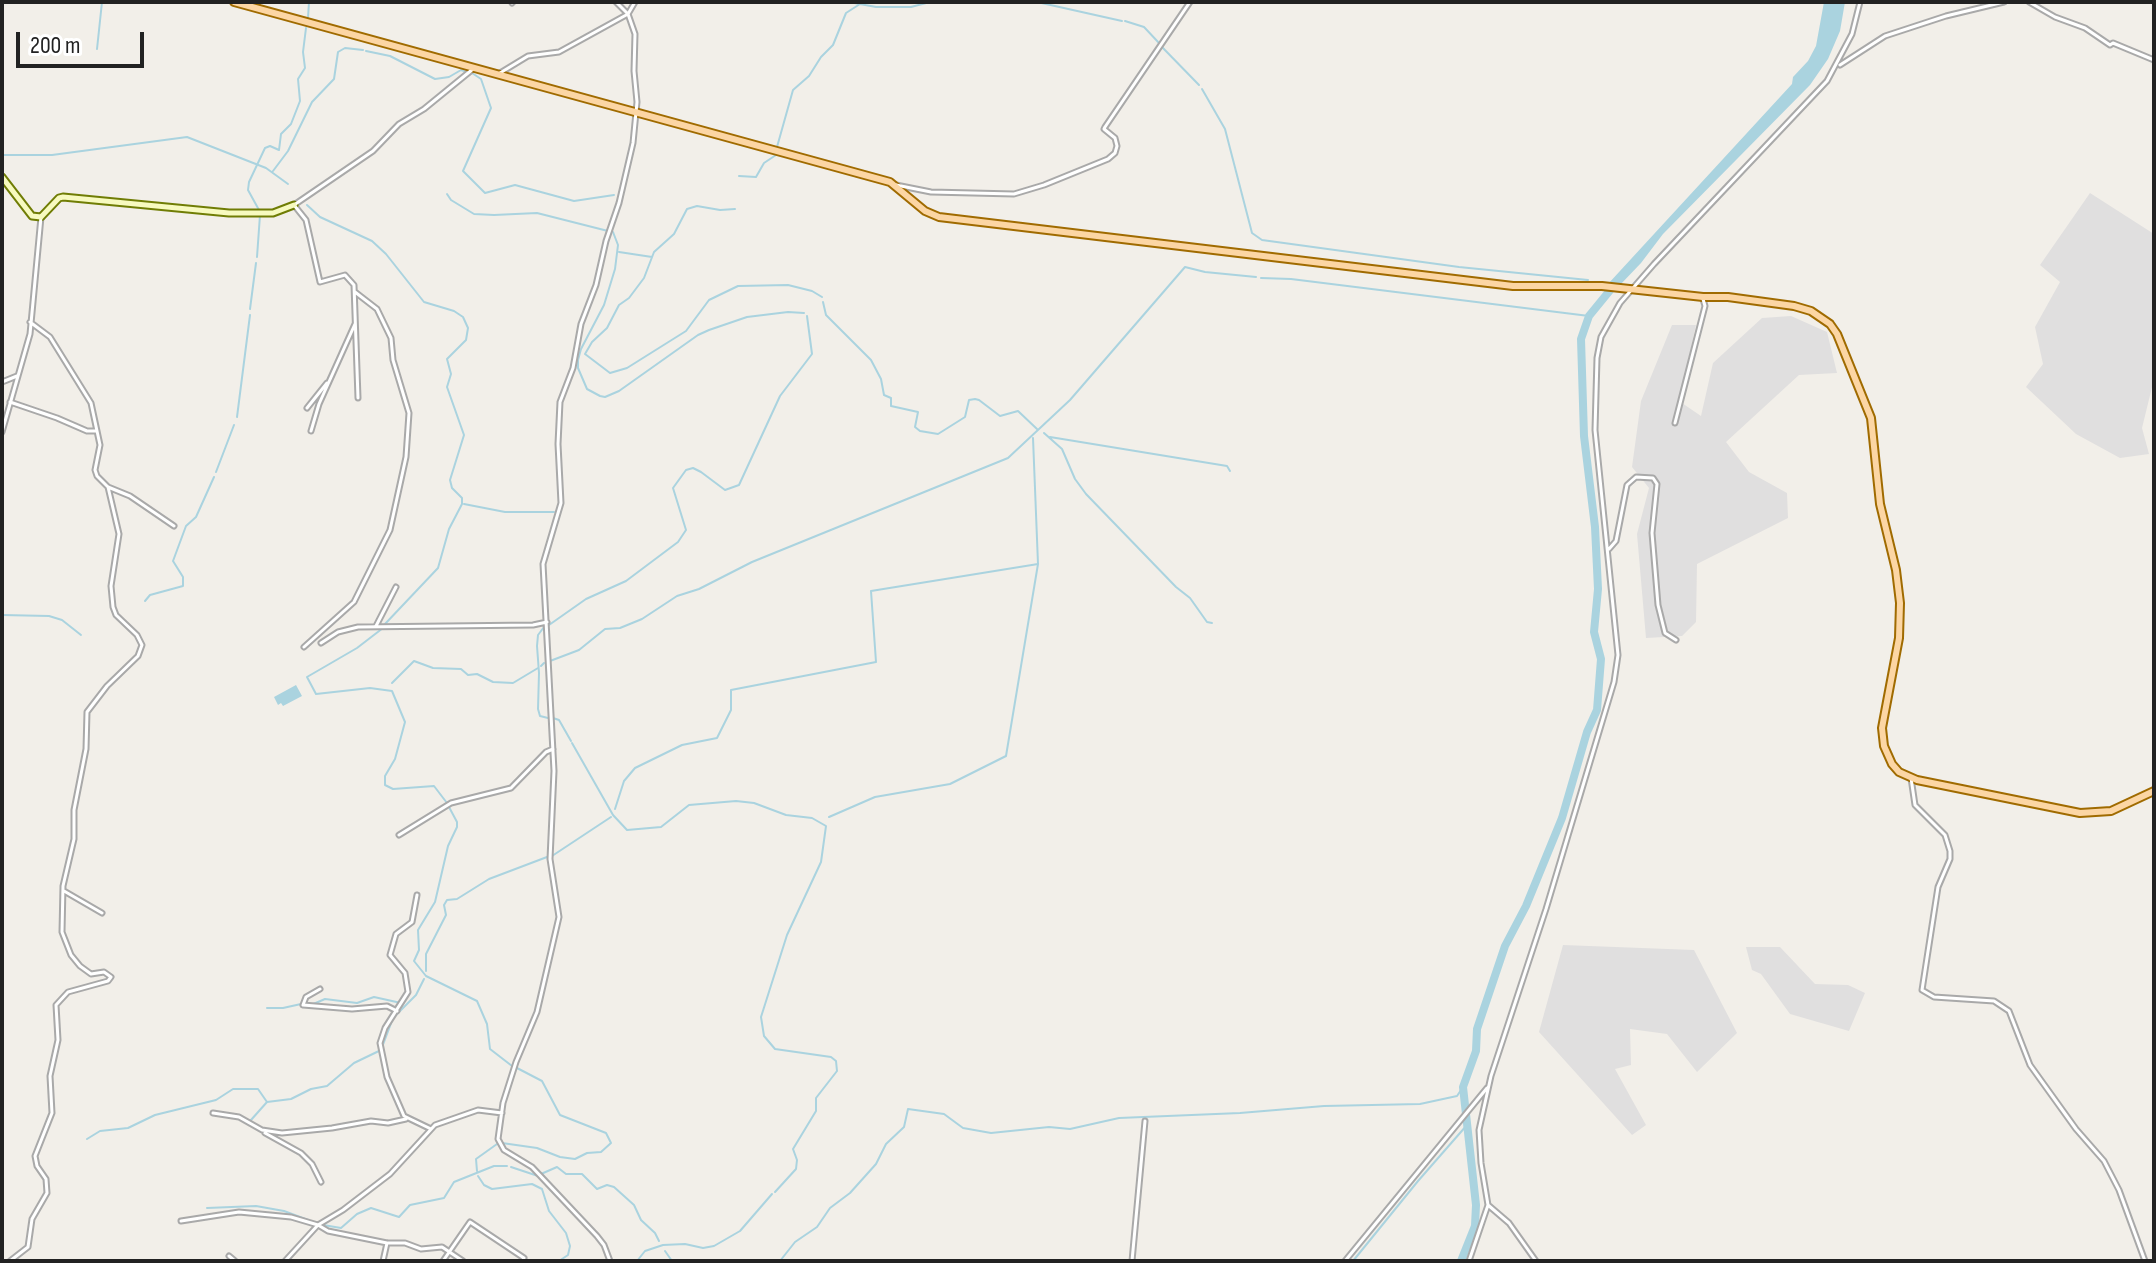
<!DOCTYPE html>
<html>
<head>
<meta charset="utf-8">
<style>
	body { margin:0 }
	#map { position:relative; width:2156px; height:1263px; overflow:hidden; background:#f2efe9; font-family:"Sofia Sans Condensed",sans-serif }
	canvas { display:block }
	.frame { position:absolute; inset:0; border:4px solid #222; pointer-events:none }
	.scale { position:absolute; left:16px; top:32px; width:128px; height:36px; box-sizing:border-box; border:4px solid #222; border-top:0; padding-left:10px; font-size:24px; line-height:28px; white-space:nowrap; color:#222; -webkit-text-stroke:6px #fff; paint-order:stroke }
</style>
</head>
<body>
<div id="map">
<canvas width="2156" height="1263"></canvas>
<div class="frame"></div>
<div class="scale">200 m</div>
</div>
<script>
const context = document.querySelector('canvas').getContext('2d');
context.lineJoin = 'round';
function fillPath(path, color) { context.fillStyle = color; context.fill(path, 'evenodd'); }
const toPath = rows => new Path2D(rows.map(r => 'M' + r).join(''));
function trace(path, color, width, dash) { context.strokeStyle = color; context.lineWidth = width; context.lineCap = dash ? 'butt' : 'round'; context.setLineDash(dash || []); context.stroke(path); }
fillPath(toPath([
	[2090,193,2154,234,2154,379,2142,428,2149,454,2120,458,2076,434,2026,387,2043,364,2035,327,2060,282,2040,265],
	[1791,316,1827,332,1837,373,1799,375,1726,442,1749,472,1787,493,1788,518,1697,564,1696,622,1682,636,1646,638,1637,534,1649,488,1632,467,1641,401,1672,325,1696,325,1679,401,1701,416,1713,363,1762,318],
	[1563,945,1694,950,1737,1033,1697,1072,1667,1034,1630,1029,1631,1065,1615,1069,1646,1125,1632,1135,1539,1032],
	[1746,947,1780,947,1815,984,1848,985,1865,993,1849,1031,1790,1014,1761,974,1752,970]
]), '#e0dfdf');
fillPath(toPath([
	[1824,2,1845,2,1840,31,1828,59,1810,85,1663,234,1641,263,1620,285,1608,284,1792,84,1793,77,1808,61,1816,46],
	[296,685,302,696,283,706,281,703,278,705,274,697]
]), '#aad3df');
trace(toPath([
	[849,2,876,7,911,7,930,2],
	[1037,2,1122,21],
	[308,18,309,2],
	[1125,21,1144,27,1159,43],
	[1161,46,1199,85],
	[97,49,102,2],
	[366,51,390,56,435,79,449,77,461,70,467,72],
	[472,73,481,79,491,108,463,171,485,193,515,185,574,201,614,195],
	[1202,89,1225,129,1252,233,1262,240,1459,267,1588,280],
	[777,147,793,90,809,76,821,57,833,45,846,13,860,4],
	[2,155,52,155,187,137,266,168,288,184],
	[273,171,288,151,312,102,334,79,338,52,345,48,363,50],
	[739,176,756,177,764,163,776,155],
	[447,194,451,200,474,214,494,215,537,213,608,231],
	[307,205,320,217,372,241,386,254,424,302,454,311,463,317,468,328,466,340,447,359,451,374,447,387,464,435,450,480,452,488,462,498,462,504,449,529,438,568,385,624],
	[735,209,720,210,697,206,687,209,674,234,654,252,644,278,629,298,619,305,607,328,592,342,585,354,610,373,627,368,686,331,709,300,738,286,788,285,812,291,822,297],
	[259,210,248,190,249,182,265,148,270,146,279,150,281,134,291,124,300,101,298,79,305,68,303,52,306,28],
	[613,232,618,245,615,269,604,305,581,349,578,360,578,368,587,389,600,396,605,397,619,391,698,335,709,330,747,317,788,312,804,313],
	[619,252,652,257],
	[257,257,260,215],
	[1261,278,1291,279,1589,316],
	[823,302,826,315,871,360,881,379,884,395,891,398,891,406,918,412,915,427,920,431,938,434,965,417,969,400,975,399,979,400,1000,416,1018,411,1037,429],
	[250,309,256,263],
	[237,417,250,315],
	[1044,433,1062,449,1075,479,1086,494,1176,587,1190,598,1207,622,1212,623],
	[1050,437,1227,466,1230,471],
	[216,472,234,425],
	[464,504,505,512,554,512],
	[145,601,150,595,183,586,183,577,173,561,186,526,196,517,214,477],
	[2,615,49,616,62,620,81,635],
	[549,625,586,599,626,581,678,542,686,530,673,488,686,470,693,468,701,472,725,490,739,485,780,396,812,354,807,316],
	[544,627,538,635,537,646,539,673,538,709,540,716,548,718],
	[383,628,357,648,307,677,316,694,370,688,392,691,405,722,395,759,385,776,385,785,393,789,434,786,447,803],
	[550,661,579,650,605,629,620,628,642,619,677,596,699,589,752,562,1008,458,1070,400,1185,267,1205,272,1256,277],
	[541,666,544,663],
	[392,683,414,661,433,668,461,669,468,675,477,674,493,682,513,683,538,668],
	[553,718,559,720,571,741],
	[572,743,613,815,627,830,661,827,689,805,736,801,754,803,786,815,812,818,826,826,821,862,787,935,761,1017,764,1036,775,1049,831,1057,836,1061,837,1071,816,1098,816,1111,793,1149,797,1160,796,1169,775,1192],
	[449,807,457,822,457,827,448,846,435,902,418,930,419,950,414,961,426,976,477,1001,487,1024,490,1049,512,1066],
	[615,809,624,781,635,768,682,745,717,738,731,710,731,690,876,662,871,591,1038,564],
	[829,817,875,797,950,784,1006,756,1038,564,1033,438],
	[552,856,611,817],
	[426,971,426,954,446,915,444,905,447,900,457,899,489,879,547,857],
	[311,1005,325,999,357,1003,374,997,401,1003],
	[267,1008,283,1008,301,1004],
	[251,1120,267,1102,291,1099,311,1089,327,1086,354,1063,381,1050,393,1018,416,995,424,979],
	[87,1139,100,1131,128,1128,155,1115,216,1100,233,1089,258,1089,267,1102],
	[502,1143,537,1148,560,1157,575,1159,587,1153,601,1152,611,1143,606,1133,560,1115,542,1081,517,1068],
	[511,1167,538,1176],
	[477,1171,476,1159,497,1144],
	[541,1174,557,1167,566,1174,582,1174,597,1189,607,1185,614,1187,634,1205,641,1220,655,1233,659,1241],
	[478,1176,484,1185,492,1189,532,1184,542,1189,549,1211,566,1233,570,1246,568,1255,559,1261],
	[207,1208,256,1206,284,1211,308,1220],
	[323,1225,341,1228,357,1214,371,1208,399,1217,410,1205,444,1198,454,1182,494,1166,507,1166],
	[665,1251,672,1261],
	[637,1261,645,1251,663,1245,685,1244,703,1248,714,1246,740,1231,772,1194],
	[780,1261,795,1242,817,1227,830,1208,850,1193,876,1164,886,1144,904,1127,908,1109,944,1114,963,1128,991,1133,1049,1127,1070,1129,1119,1118,1240,1113,1324,1106,1420,1104,1457,1096,1463,1087],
	[1353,1261,1418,1181,1467,1125]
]), '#aad3df', 2);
trace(toPath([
	[1461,1261,1475,1226,1476,1205,1463,1087,1476,1051,1477,1029,1505,946,1526,906,1562,818,1587,732,1597,710,1601,659,1594,632,1598,589,1595,527,1584,436,1581,339,1589,316,1616,283]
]), '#aad3df', 8);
const street = toPath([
	[2029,2,2055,17,2085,28,2110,45,2113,43,2154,60],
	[512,3,513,2],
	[1840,65,1885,36,1946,16,2004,2],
	[500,73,528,56,559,52,628,14,635,2],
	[896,185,931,192,1014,194,1044,185,1108,159,1115,153,1117,146,1115,138,1104,129,1105,127,1190,2],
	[30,322,50,337,91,403,100,445,95,470,97,476,108,487,130,496,174,526],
	[2,382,17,376],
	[358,398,354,285,345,275,320,282,306,220,294,205,373,151,399,124,424,109,473,69],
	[10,402,57,418,87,431,97,431],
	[307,408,327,383],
	[1675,423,1705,306,1703,299],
	[311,431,319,404,355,324],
	[2,432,30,334,41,217],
	[1609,549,1616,541,1627,485,1636,477,1653,478,1657,484,1652,533,1658,605,1665,633,1676,640],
	[376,626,396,587],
	[321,643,338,632,358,627,533,625,547,622],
	[304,647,354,602,390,530,406,457,409,413,393,360,391,338,377,309,355,292],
	[1911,778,1915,805,1945,835,1950,851,1950,859,1938,887,1922,990,1934,997,1994,1001,2009,1011,2030,1065,2076,1129,2104,1161,2119,1190,2145,1261],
	[399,835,451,803,511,788,546,752,553,749],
	[64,891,102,913],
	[417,895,412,922,396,934,390,955,405,973,408,992,385,1028,380,1043,387,1077,404,1116,431,1129],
	[320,989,306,997,303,1005,352,1009,387,1006,397,1011],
	[213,1113,239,1117,262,1130,282,1133,332,1128,371,1121,388,1123,406,1119],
	[265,1133,301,1153,312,1164,321,1182],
	[1488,1205,1509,1223,1536,1261],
	[181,1221,239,1212,291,1217,318,1225,328,1231,387,1243,383,1261],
	[388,1243,405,1243,421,1249,442,1247,463,1261],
	[229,1256,235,1261],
	[10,1261,28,1247,32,1219,47,1193,46,1179,37,1166,35,1156,52,1113,50,1076,58,1040,56,1005,68,992,108,981,111,977,104,972,91,974,80,966,71,955,62,932,63,886,74,839,74,810,86,749,87,712,107,686,138,656,142,645,137,635,116,615,113,607,111,586,119,534,108,487],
	[285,1261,318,1225,343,1210,390,1174,435,1125,478,1110,502,1113],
	[443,1261,470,1222,524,1258,522,1261],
	[610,1261,604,1245,597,1236,532,1167,504,1150,498,1139,503,1103,516,1062,537,1012,559,917,550,859,554,771,543,564,561,503,558,444,560,402,573,368,581,324,596,285,606,241,619,203,633,143,637,102,634,71,635,34,628,14,616,2],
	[1132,1261,1145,1121],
	[1345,1261,1487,1088],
	[1469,1261,1488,1205,1481,1163,1479,1130,1491,1076,1546,909,1614,682,1618,655,1595,430,1597,358,1601,337,1620,303,1654,264,1827,81,1852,34,1860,2]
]);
const secondary = toPath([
	[2,177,32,216,41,217,59,198,63,197,229,213,273,213,294,205]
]);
const primary = toPath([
	[234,2,890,182,925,211,939,217,1513,286,1602,286,1703,297,1728,297,1794,306,1811,311,1830,324,1837,334,1871,418,1880,504,1896,570,1900,603,1899,638,1882,728,1884,746,1892,764,1899,772,1917,780,2080,813,2111,811,2154,791]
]);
trace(street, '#a9a9a9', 7);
trace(secondary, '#707d05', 9);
trace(primary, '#a06b00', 10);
trace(street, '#fff', 3);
trace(secondary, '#f7fabf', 5);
trace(primary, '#fcd6a4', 6);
</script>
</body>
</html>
